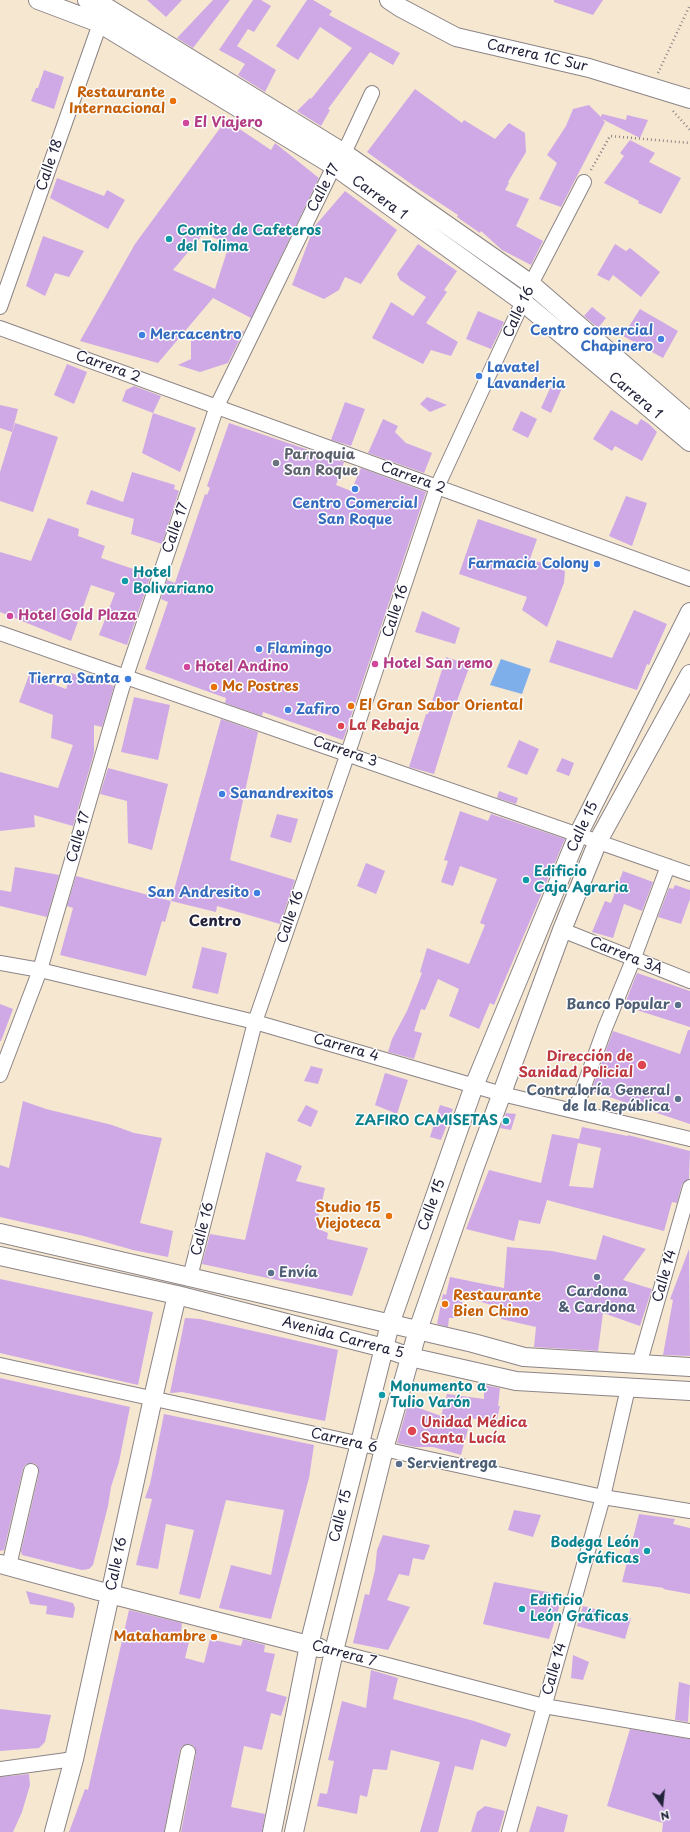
<!DOCTYPE html>
<html>
<head>
<meta charset="utf-8">
<style>
	body { margin:0 }
	#map { position:relative; width:690px; height:1832px; overflow:hidden; background:#f5e7d0; font-family:"Playpen Sans",sans-serif }
	canvas { display:block }
	.north { position:absolute; left:642px; top:1784px; width:40px; height:40px; -webkit-text-stroke:3px #fff; paint-order:stroke; rotate:165deg; font-size:11px; font-weight:700; line-height:16px; text-align:center; color:#22223b }
	.north::after { content:''; display:block; margin:auto; width:14px; height:18px; background:#22223b; clip-path:polygon(50% 0,100% 100%,50% 72%,0 100%) }
</style>
</head>
<body>
<div id="map">
<canvas width="690" height="1832"></canvas>
<div class="north">N</div>
</div>
<script>
const context = document.querySelector('canvas').getContext('2d');
context.lineJoin = 'round';
function fillPath(path, color) { context.fillStyle = color; context.fill(path, 'evenodd'); }
const toPath = rows => new Path2D(rows.map(r => 'M' + r).join(''));
function trace(path, color, width, dash) { context.strokeStyle = color; context.lineWidth = width; context.lineCap = dash ? 'butt' : 'round'; context.setLineDash(dash || []); context.stroke(path); }
function write(font, color, halo, rows, align = 'center') {
  context.font = font + ' "Playpen Sans",sans-serif'; context.lineWidth = 3; context.setLineDash([]); context.textBaseline = 'middle'; context.strokeStyle = halo; context.fillStyle = color; for (const [text, x, y, turn = 0] of rows) {
    context.save(); context.translate(x, y); context.rotate((+turn || 0) * Math.PI / 180); context.textAlign = isNaN(turn) ? turn : align; if (halo) context.strokeText(text, 0, 0); context.fillText(text, 0, 0); context.restore();
  }
}
fillPath(toPath([
	[501,659,531,669,522,694,490,685]
]), '#7eafea');
fillPath(toPath([
	[147,0,182,0,166,17],
	[213,0,230,0,193,48,177,38],
	[253,0,261,0,271,6,254,32,248,29,237,46,276,70,265,92,238,75,245,64,219,50],
	[307,0,313,0,332,11,329,15,400,53,393,65,370,52,328,109,330,110,321,126,297,111,310,98,311,99,352,48,320,27,298,60,276,46],
	[554,0,603,0,593,15,554,2],
	[44,70,64,77,54,109,31,101,36,88,38,88],
	[415,89,462,123,464,120,495,139,509,123,525,133,526,152,508,182,509,183,505,190,529,199,516,226,543,241,531,265,502,250,481,231,480,233,457,217,458,215,414,186,367,152],
	[589,105,601,117,602,114,626,120,627,115,648,120,640,138,602,119,605,122,561,207,539,199,557,163,547,155,566,126,573,109],
	[226,120,271,150,275,143,319,178,251,318,213,298,158,363,80,341,135,244],
	[204,233,229,245,215,289,173,270],
	[630,140,655,153,649,162,681,178,661,214,638,203,639,201,604,183,624,156,620,153],
	[57,178,104,196,107,190,125,200,108,229,50,198],
	[345,191,397,230,361,284,345,277,339,290,324,299,292,285,314,227],
	[43,236,84,251,69,277,55,273,45,296,26,286],
	[418,244,457,271,444,290,447,292,426,323,458,342,451,356,431,350,423,364,372,338,391,302,413,316,426,297,400,280,397,274],
	[615,244,626,251,630,248,660,272,641,297,613,275,609,281,597,275],
	[592,307,606,318,598,328,584,316],
	[640,309,678,331,663,358,623,336],
	[478,311,504,322,491,349,466,339],
	[222,330,233,332,244,331,228,363,200,372,178,365,191,359,191,341],
	[67,364,87,372,74,404,54,395],
	[552,384,562,388,551,413,541,408],
	[134,386,161,396,153,413,122,401,126,390],
	[427,397,447,405,430,412,420,404],
	[345,402,365,409,351,446,331,440],
	[0,405,18,409,12,432,0,428],
	[611,410,637,425,641,419,649,424,657,432,642,461,615,446,612,451,593,439],
	[521,411,537,419,528,438,512,430],
	[153,413,196,428,180,472,142,453],
	[383,419,398,426,395,432,406,443,432,453,424,473,368,453],
	[15,423,58,437,33,512,0,501,0,472],
	[229,423,344,462,336,485,351,491,361,468,426,492,343,740,263,712,262,716,225,703,226,698,145,669,168,602,161,599,167,580,175,583,205,494,207,495,210,488,207,486],
	[132,472,175,485,174,489,179,491,162,544,131,534,134,519,86,504,91,490,123,502],
	[626,496,647,503,632,546,609,536],
	[48,518,79,529,78,536,105,546,101,558,151,575,127,645,99,635,115,593,91,585,71,641,0,612,0,552,31,561],
	[478,519,537,539,530,559,565,571,564,583,547,627,522,610,527,597,459,574],
	[634,610,667,624,649,665,647,664,637,690,549,662,557,640,612,658],
	[422,611,460,628,455,644,415,632],
	[446,657,470,665,454,709,434,774,409,767,426,714,428,714],
	[71,673,114,686,102,727,94,725,94,753,73,826,34,815,35,827,0,831,0,772,58,788,73,745,51,738,53,715,19,702,29,675,66,689],
	[134,697,170,705,158,760,121,752],
	[221,719,258,732,230,860,295,880,280,924,217,906,216,912,171,901],
	[519,740,539,749,527,775,507,767],
	[562,758,574,763,569,776,556,771],
	[108,768,168,784,152,850,128,843,127,801,100,794],
	[499,791,518,798,516,804,497,798],
	[460,811,488,821,491,814,565,839,494,1005,490,1003,479,1029,449,1016,459,989,438,979,425,1010,421,1009,414,1031,422,1033,414,1059,388,1052,392,1039,407,1011,422,973,420,972,427,948,469,964,485,925,480,923,497,879,460,866,453,886,441,882,448,861,444,860],
	[277,814,298,819,291,843,270,837],
	[366,863,385,871,376,894,357,886],
	[15,867,59,875,47,917,0,906,0,890,11,892],
	[623,871,653,882,642,911,624,904,613,938,592,932,605,901,611,903],
	[76,876,171,901,165,922,162,921,146,976,60,955,73,908,67,906],
	[675,885,690,890,690,899,681,924,658,917,669,888,673,889],
	[202,947,227,953,218,994,192,988],
	[637,973,690,991,690,1027,624,1006],
	[0,1004,13,1009,1,1041,0,1041],
	[688,1030,690,1030,690,1124,591,1091,613,1031,680,1054],
	[311,1066,323,1069,318,1084,304,1081],
	[385,1073,408,1080,397,1114,375,1105],
	[23,1101,46,1109,112,1125,134,1133,162,1138,140,1223,173,1231,168,1257,133,1250,84,1236,0,1217,0,1165,9,1168],
	[306,1105,318,1111,311,1127,297,1121],
	[440,1105,453,1109,441,1140,430,1137],
	[506,1113,516,1114,511,1130,500,1128],
	[582,1127,628,1136,628,1135,690,1151,689,1179,682,1184,677,1203,672,1202,664,1231,547,1200,540,1224,519,1220,514,1241,466,1229,489,1170,541,1183,552,1134,579,1139],
	[578,1143,601,1148,593,1188,569,1186],
	[266,1152,302,1166,296,1181,325,1188,316,1228,328,1233,327,1239,368,1248,352,1296,202,1264,210,1234,245,1240],
	[603,1235,646,1249,623,1280,652,1289,640,1326,603,1313,598,1351,534,1347,536,1327,501,1319,502,1308,464,1297,458,1318,449,1318,448,1327,437,1324,443,1294,446,1295,450,1277,504,1288,507,1247,552,1251,596,1260],
	[689,1249,690,1356,663,1355,673,1300,670,1299],
	[0,1279,153,1312,138,1385,0,1353],
	[185,1318,200,1319,338,1350,325,1421,182,1392,170,1393],
	[0,1378,130,1407,119,1462,111,1487,108,1506,93,1565,89,1569,82,1570,22,1555,21,1551,39,1473,37,1465,33,1463,25,1465,23,1469,4,1550,0,1551],
	[484,1385,500,1388,498,1406,500,1406,496,1424,471,1418,461,1455,433,1447,415,1447,397,1443,408,1404,441,1416,447,1394,484,1399],
	[164,1414,314,1445,309,1478,271,1619,219,1608,231,1565,271,1575,284,1510,226,1500,200,1599,179,1594,194,1530,166,1524,158,1569,136,1565,152,1499,145,1498,150,1484],
	[514,1510,541,1515,533,1537,508,1530],
	[639,1514,675,1519,673,1524,690,1528,690,1594,663,1589,664,1588,622,1582],
	[383,1535,430,1545,424,1560,413,1558,409,1576,399,1574,387,1600,410,1607,388,1650,353,1643,365,1594,369,1595,375,1570,377,1550],
	[494,1582,563,1595,549,1639,483,1624],
	[26,1591,73,1603,75,1608,73,1618,46,1614,47,1606,30,1604],
	[583,1606,631,1618,625,1639,577,1626],
	[129,1610,182,1623,181,1632,191,1634,185,1658,204,1663,210,1639,241,1646,243,1639,265,1645,264,1652,275,1654,266,1691,287,1697,281,1716,271,1713,262,1750,244,1746,231,1807,265,1814,262,1832,181,1832,196,1754,194,1746,189,1744,182,1746,180,1750,164,1832,69,1832,85,1789,88,1790],
	[573,1655,589,1662,583,1680,571,1678],
	[371,1670,398,1678,393,1699,474,1721,511,1734,506,1747,481,1739,473,1770,455,1766,438,1832,420,1832,440,1762,391,1750,387,1770,373,1769,367,1797,360,1795,357,1814,317,1806,320,1793,327,1794,334,1761,328,1760,342,1701,366,1708],
	[679,1682,690,1685,688,1722,675,1720],
	[0,1709,51,1715,45,1742,39,1748,0,1751],
	[630,1729,690,1739,690,1832,662,1832,663,1823,607,1806],
	[29,1774,30,1785,22,1812,13,1832,0,1832,0,1777],
	[485,1806,505,1811,499,1832,471,1832,477,1812],
	[537,1806,568,1815,564,1832,529,1832]
]), '#cfa9e6');
const minor = toPath([
	[0,307,103,15],
	[0,328,690,579],
	[0,633,690,874],
	[562,930,690,981],
	[0,963,40,970,255,1022,502,1094,690,1139],
	[0,1075,40,970,122,688,217,406,334,166,344,153,372,93],
	[575,1111,605,1028,633,960,668,866],
	[190,1277,255,1022,348,753,437,487,531,284,584,182],
	[0,1365,603,1497,690,1511],
	[639,1365,690,1187],
	[9,1566,31,1471],
	[334,1651,544,1706,690,1731],
	[0,1769,74,1759],
	[172,1832,188,1752],
	[509,1832,603,1497,628,1388]
]);
const major = toPath([
	[38,0,99,23,334,166,523,302,690,442],
	[87,0,106,7,344,153,531,284,690,422],
	[389,0,401,8,456,37,589,68,690,99],
	[0,1233,473,1343,524,1357,690,1367],
	[0,1256,177,1295,384,1348,410,1357,516,1381,690,1391],
	[0,1564,110,1594,320,1648],
	[54,1832,74,1759,153,1398,177,1295],
	[272,1832,309,1645,390,1324,474,1086,578,835,690,612],
	[294,1832,334,1651,384,1449,418,1330,474,1169,562,930,598,841,690,674]
]);
trace(minor, '#8c8486', 16);
trace(major, '#8c8486', 20);
trace(toPath([
	[658,73,690,5],
	[673,111,690,130],
	[591,170,610,136,690,143]
]), '#8c8486', 2.5, [1, 3]);
trace(minor, '#fff', 14);
trace(major, '#fff', 18);
for (const [x, y, r, color] of [
	[173,101,4,"#e8710a"],
	[186,123,4,"#d1479c"],
	[169,239,4,"#0f9aa8"],
	[142,335,4,"#3f7fe0"],
	[661,339,4,"#3f7fe0"],
	[479,376,4,"#3f7fe0"],
	[276,463,4,"#6b7280"],
	[355,489,4,"#3f7fe0"],
	[597,564,4,"#3f7fe0"],
	[125,581,4,"#0f9aa8"],
	[10,616,4,"#d1479c"],
	[259,649,4,"#3f7fe0"],
	[375,664,4,"#d1479c"],
	[187,667,4,"#d1479c"],
	[128,679,4,"#3f7fe0"],
	[214,687,4,"#e8710a"],
	[351,706,4,"#e8710a"],
	[288,710,4,"#3f7fe0"],
	[341,726,4,"#e0444e"],
	[222,794,4,"#3f7fe0"],
	[526,880,4,"#0f9aa8"],
	[257,893,4,"#3f7fe0"],
	[678,1005,4,"#5c6f8a"],
	[642,1065,5,"#e0444e"],
	[678,1099,4,"#5c6f8a"],
	[506,1121,4,"#0f9aa8"],
	[389,1216,4,"#e8710a"],
	[271,1273,4,"#5c6f8a"],
	[597,1277,4,"#5c6f8a"],
	[445,1304,4,"#e8710a"],
	[382,1395,4,"#0f9aa8"],
	[412,1431,5,"#e0444e"],
	[399,1464,4,"#5c6f8a"],
	[647,1551,4,"#0f9aa8"],
	[522,1609,4,"#0f9aa8"],
	[214,1637,4,"#e8710a"]
]) { const dot = new Path2D(); dot.arc(x, y, r, 0, 2 * Math.PI); context.fillStyle = color; context.fill(dot); trace(dot, '#fff', 1.5); }
write('14px', '#22223b', '#fff', [
	["Carrera 1C Sur",537,56,13],
	["Calle 18",50,165,-71],
	["Calle 17",324,188,-62],
	["Carrera 1",379,198,36],
	["Calle 16",519,312,-65],
	["Carrera 2",108,367,20],
	["Carrera 1",635,396,40],
	["Carrera 2",413,478,20],
	["Calle 17",176,528,-71],
	["Calle 16",396,611,-72],
	["Carrera 3",345,752,19],
	["Calle 15",583,827,-65],
	["Calle 17",79,837,-74],
	["Calle 16",291,917,-71],
	["Carrera 3A",626,956,22],
	["Carrera 4",346,1048,16],
	["Calle 15",432,1205,-70],
	["Calle 16",203,1229,-76],
	["Calle 14",665,1276,-74],
	["Avenida Carrera 5",343,1338,15],
	["Carrera 6",344,1441,13],
	["Calle 15",341,1516,-76],
	["Calle 16",117,1564,-78],
	["Carrera 7",344,1654,15],
	["Calle 14",555,1669,-74]
]);
write('bold 14px', '#c56008', '#fff', [
	["Restaurante",165,93],
	["Internacional",165,109],
	["Mc Postres",222,687,"left"],
	["El Gran Sabor Oriental",359,706,"left"],
	["Studio 15",381,1208],
	["Viejoteca",381,1224],
	["Restaurante",453,1296,"left"],
	["Bien Chino",453,1312,"left"],
	["Matahambre",206,1637]
], 'right');
write('bold 14px', '#b23c85', '#fff', [
	["El Viajero",194,123],
	["Hotel Gold Plaza",18,616],
	["Hotel San remo",383,664],
	["Hotel Andino",195,667]
], 'left');
write('bold 14px', '#0d838f', '#fff', [
	["Comite de Cafeteros",177,231],
	["del Tolima",177,247],
	["Hotel",133,573],
	["Bolivariano",133,589],
	["Edificio",534,872],
	["Caja Agraria",534,888],
	["ZAFIRO CAMISETAS",498,1121,"right"],
	["Monumento a",390,1387],
	["Tulio Varón",390,1403],
	["Bodega León",639,1543,"right"],
	["Gráficas",639,1559,"right"],
	["Edificio",530,1601],
	["León Gráficas",530,1617]
], 'left');
write('bold 14px', '#366cbe', '#fff', [
	["Centro comercial",653,331,"right"],
	["Chapinero",653,347,"right"],
	["Mercacentro",150,335],
	["Lavatel",487,368],
	["Lavanderia",487,384],
	["Centro Comercial",355,504,"center"],
	["San Roque",355,520,"center"],
	["Farmacia Colony",589,564,"right"],
	["Flamingo",267,649],
	["Tierra Santa",120,679,"right"],
	["Zafiro",296,710],
	["Sanandrexitos",230,794],
	["San Andresito",249,893,"right"]
], 'left');
write('bold 14px', '#5b616d', '#fff', [
	["Parroquia",284,455],
	["San Roque",284,471]
], 'left');
write('bold 14px', '#be3a42', '#fff', [
	["La Rebaja",349,726],
	["Dirección de",633,1057,"right"],
	["Sanidad Policial",633,1073,"right"],
	["Unidad Médica",421,1423],
	["Santa Lucía",421,1439]
], 'left');
write('bold 14px', '#4e5e75', '#fff', [
	["Banco Popular",670,1005],
	["Contraloría General",670,1091],
	["de la República",670,1107],
	["Envía",279,1273,"left"],
	["Cardona",597,1292,"center"],
	["& Cardona",597,1308,"center"],
	["Servientrega",407,1464,"left"]
], 'right');
write('bold 15px', '#22223b', '#fff', [
	["Centro",215,922]
]);
</script>
</body>
</html>
